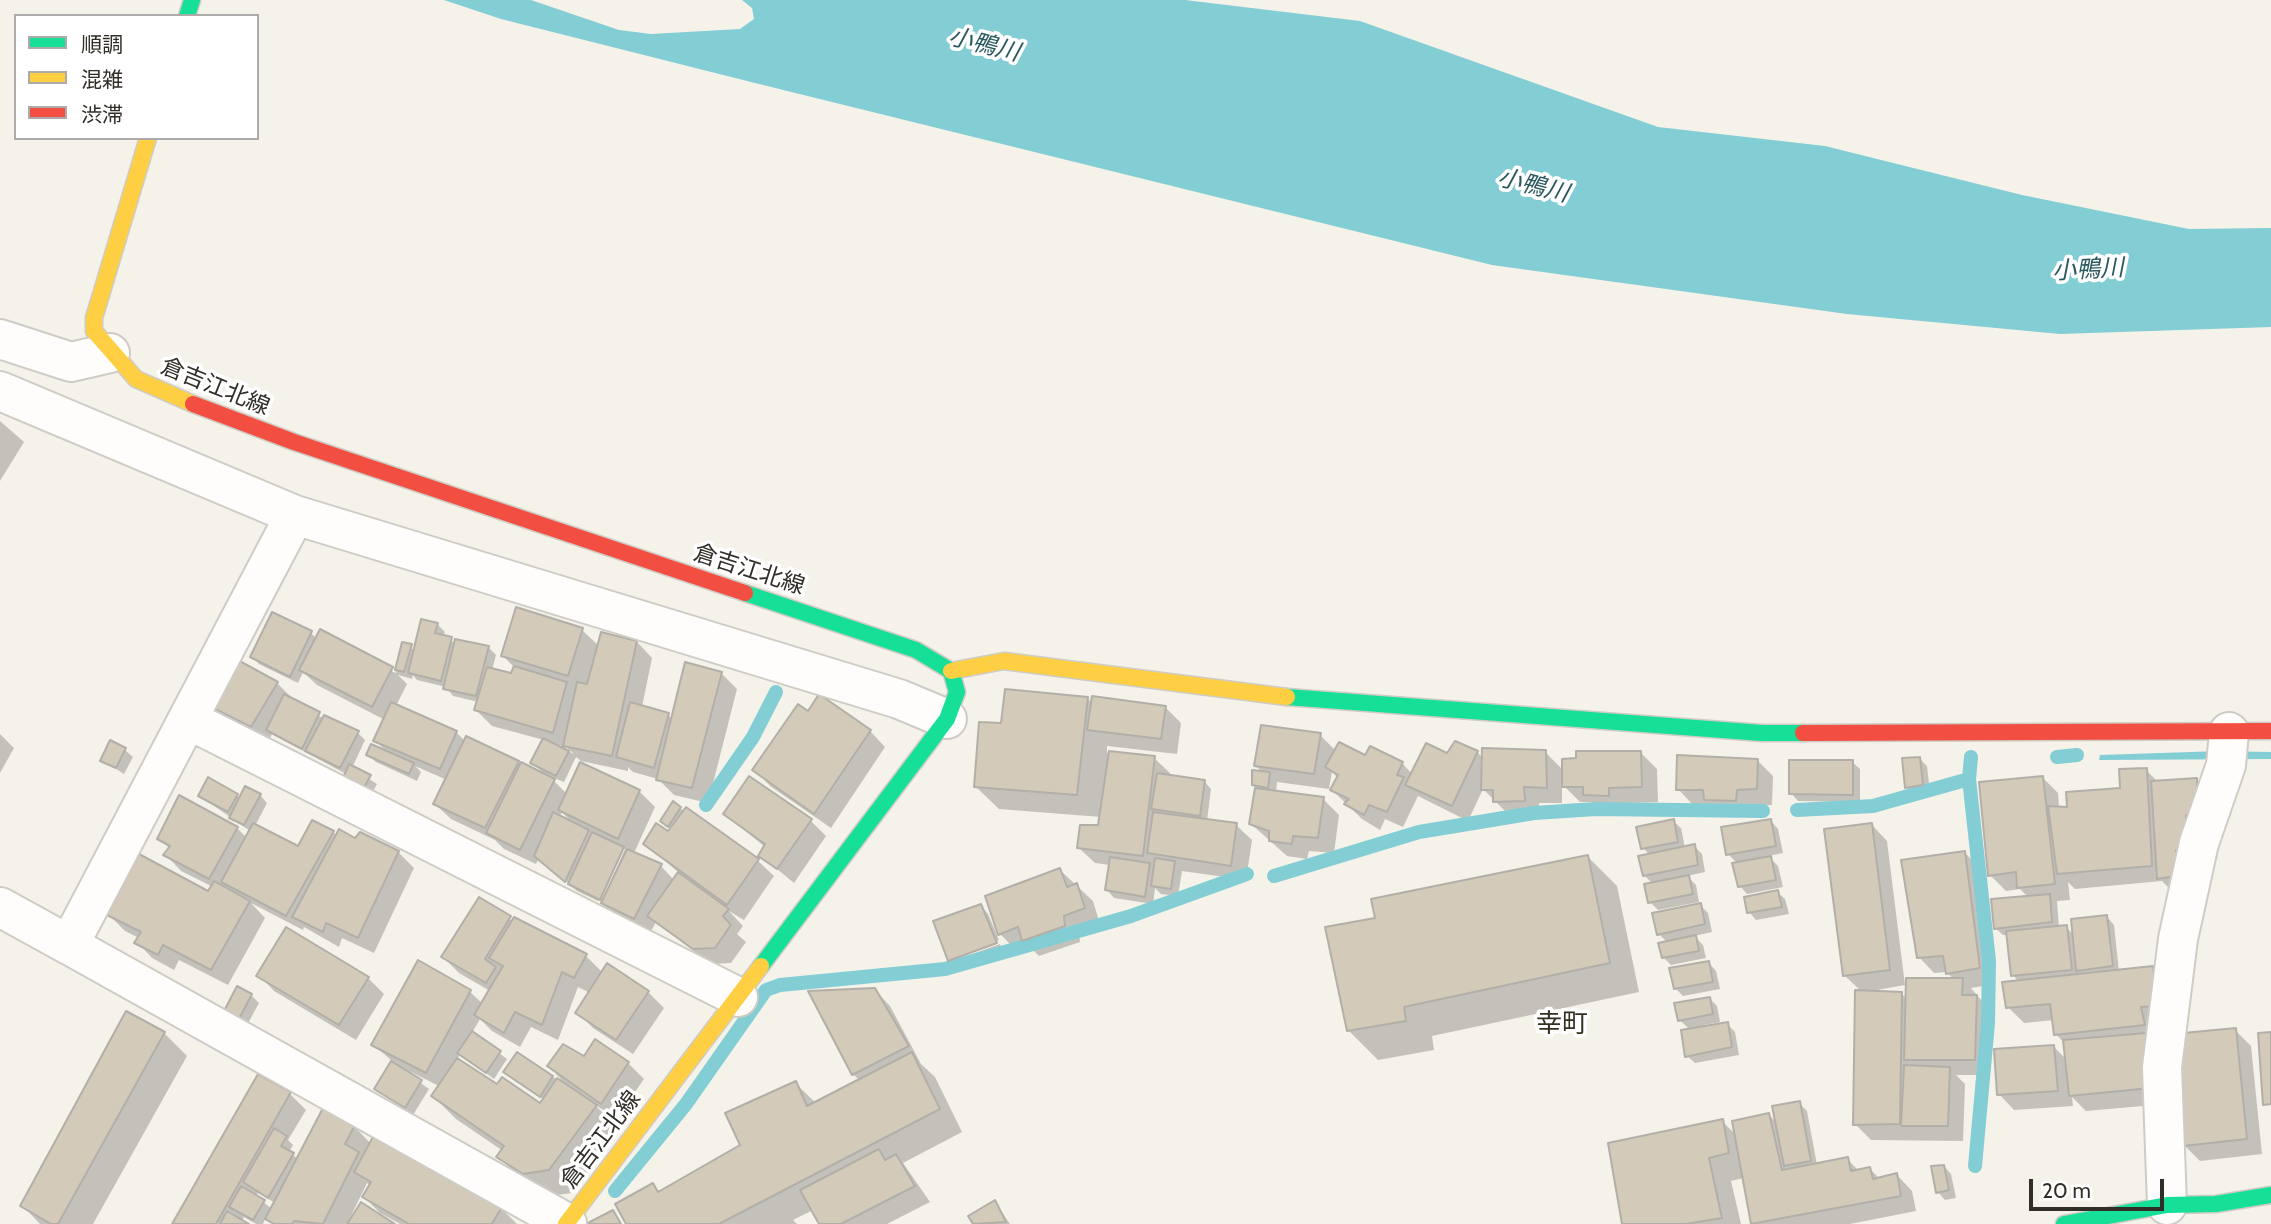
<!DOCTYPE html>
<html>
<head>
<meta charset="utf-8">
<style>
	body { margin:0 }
	#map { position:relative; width:2271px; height:1224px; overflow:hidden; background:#f5f2e9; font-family:Cabin,"Noto Sans JP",sans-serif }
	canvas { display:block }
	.legend { position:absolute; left:14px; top:14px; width:245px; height:126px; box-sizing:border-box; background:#fff; border:2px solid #adaba9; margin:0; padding:9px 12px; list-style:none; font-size:21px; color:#312e27 }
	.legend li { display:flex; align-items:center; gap:14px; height:35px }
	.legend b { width:35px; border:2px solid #adaba9 }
	.scale { position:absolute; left:2029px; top:1179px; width:135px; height:32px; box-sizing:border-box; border:4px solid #312e27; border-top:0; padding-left:9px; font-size:21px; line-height:24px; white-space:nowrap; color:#312e27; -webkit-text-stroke:5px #fff; paint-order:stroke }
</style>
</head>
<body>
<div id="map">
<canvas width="2271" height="1224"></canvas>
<ul class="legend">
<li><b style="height:9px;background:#16e098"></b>順調</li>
<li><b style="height:9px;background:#ffcf43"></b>混雑</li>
<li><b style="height:9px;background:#f24e42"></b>渋滞</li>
</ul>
<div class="scale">20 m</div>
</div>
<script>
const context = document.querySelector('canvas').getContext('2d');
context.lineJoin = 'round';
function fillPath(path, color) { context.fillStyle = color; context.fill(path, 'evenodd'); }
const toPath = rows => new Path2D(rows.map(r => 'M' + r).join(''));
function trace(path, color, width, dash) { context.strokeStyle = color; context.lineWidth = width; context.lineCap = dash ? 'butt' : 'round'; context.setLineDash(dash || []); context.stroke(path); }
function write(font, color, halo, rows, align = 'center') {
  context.font = font + ' Cabin,"Noto Sans JP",sans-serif'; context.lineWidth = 7; context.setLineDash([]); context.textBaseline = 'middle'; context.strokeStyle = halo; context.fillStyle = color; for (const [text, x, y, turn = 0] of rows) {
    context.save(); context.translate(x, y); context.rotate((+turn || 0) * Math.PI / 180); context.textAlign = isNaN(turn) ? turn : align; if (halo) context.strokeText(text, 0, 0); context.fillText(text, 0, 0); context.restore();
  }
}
fillPath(toPath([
	[444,0,531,0,619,30,651,34,740,29,754,19,752,8,742,0,1185,0,1360,21,1658,127,1825,146,2022,195,2189,229,2271,228,2271,327,2060,334,1847,314,1492,265,755,83,501,19],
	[2221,751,2271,752,2271,759,2099,760,2100,755]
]), '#83cdd5');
fillPath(toPath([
	[0,421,24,442,0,481],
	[437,624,445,632,443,636,456,644,488,647,496,655,492,670,512,675,515,668,503,656,582,630,599,646,637,642,652,658,642,707,668,715,673,720,721,673,737,689,708,803,674,795,658,779,633,772,628,767,628,771,581,761,576,757,564,782,549,776,567,794,581,764,639,791,655,807,634,853,661,866,674,880,679,873,645,843,669,834,672,830,663,821,680,808,758,861,774,876,744,920,729,911,743,926,737,934,746,942,731,963,710,964,656,922,650,933,619,918,601,903,625,849,621,849,598,901,577,891,539,858,536,864,504,849,495,840,451,819,435,804,447,780,415,766,421,772,417,781,376,762,368,755,388,753,376,741,385,720,317,685,303,672,298,683,259,664,252,656,311,633,317,639,396,673,403,644,415,650],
	[398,675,412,679,413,675,417,680,446,687,453,696,479,702,476,710,492,726,544,740,533,763,545,775,466,742,456,732,396,706,407,684],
	[555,744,566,747,574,754,554,745],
	[562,812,572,823,559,817],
	[277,683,293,699,324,719,358,733,365,740,352,768,377,784,370,797,346,774,272,734,268,742,227,721,211,705],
	[1087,698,1093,704,1165,707,1181,723,1177,754,1107,746,1107,753,1154,758,1170,773,1169,777,1204,781,1211,789,1207,821,1236,825,1252,840,1246,880,1182,871,1178,896,1161,894,1155,888,1153,904,1114,898,1107,890,1110,865,1095,863,1079,848,1100,827,1101,817,999,809,975,786,1003,724],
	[808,713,870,731,885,747,831,828,770,786,755,770],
	[0,734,14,748,0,773],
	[1320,735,1336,751,1402,763,1412,774,1448,755,1477,752,1484,759,1545,752,1564,771,1641,753,1657,769,1658,802,1625,803,1624,811,1600,810,1592,802,1580,802,1562,784,1562,803,1539,803,1540,816,1511,817,1483,789,1468,821,1418,796,1403,827,1385,819,1380,830,1362,819,1332,790,1338,778,1332,772,1329,789,1277,782,1276,793,1323,799,1339,815,1334,853,1309,851,1307,859,1287,856,1251,824,1256,788,1253,785,1263,773,1256,766],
	[125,750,133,757,124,774,102,760],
	[1919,758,1927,766,1930,792,1914,795,1907,787],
	[1757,760,1773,776,1772,805,1752,805,1751,817,1722,816,1711,805,1693,805,1678,789],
	[1852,762,1860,769,1860,802,1798,801,1791,793],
	[2146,770,2159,783,2196,780,2212,796,2175,894,2162,881,2075,889,2068,882,2070,900,2057,901,2059,927,2066,927,2074,935,2107,917,2114,925,2119,971,2152,967,2168,983,2166,1104,2086,1111,2072,1097,2073,1106,2014,1110,1999,1094,2054,1047,2067,1060,2065,1044,2056,1034,2054,1020,2024,1023,2008,1007,2019,982,2013,975,2008,935,2003,935,1995,928,2028,897,2020,889,2006,891,1990,875,2042,777,2058,793,2059,808,2069,808,2122,789],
	[237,795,240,798,260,795,267,803,255,826,299,849,333,833,398,852,414,868,374,953,342,938,339,947,304,927,303,930,251,903,265,918,228,985,179,960,174,970,152,958,137,942,139,938,125,931,109,915,209,893,213,887,181,871,166,855,170,849,159,838,237,828,247,838,250,831,200,796],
	[725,814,811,821,826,836,794,883,760,855,765,847],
	[1673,821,1681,828,1685,848,1694,846,1702,854,1705,872,1687,876,1696,885,1699,902,1658,910,1650,902,1653,884,1644,875,1650,855,1643,848],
	[1771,821,1778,829,1783,853,1768,856,1778,866,1783,887,1747,894,1740,886,1738,864,1728,854],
	[1872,825,1887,841,1905,985,1866,992,1901,993,1907,999,1954,980,1947,972,1934,973,1919,957,1965,853,1981,869,1995,984,1971,988,1992,1013,1990,1075,1956,1075,1965,1084,1963,1141,1871,1140,1855,1124,1862,992,1844,975],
	[1588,857,1617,886,1639,992,1432,1036,1434,1050,1378,1060,1349,1031,1377,920],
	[1060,870,1093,901,1100,924,1079,931,1080,942,1039,956,1028,945,1016,950,1000,934,987,897],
	[1777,892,1785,899,1789,914,1756,920,1749,912],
	[480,899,514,922,586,956,603,973,648,992,664,1008,633,1054,593,1028,577,1012,590,993,578,987,558,1040,531,1027,520,1047,492,1031,480,1019,472,1033,507,1059,494,1079,460,1054,457,1060,498,1087,540,1105,544,1100,505,1071,517,1054,567,1086,549,1066,584,1059,628,1063,644,1079,617,1118,595,1105,619,1129,572,1193,548,1196,522,1180,499,1157,503,1151,456,1119,433,1096,439,1086,405,1069,404,1071,429,1089,413,1115,376,1089,393,1062,373,1044,419,962,470,992,483,1004,490,991,459,973,443,957],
	[1700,905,1708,913,1712,932,1694,936,1703,945,1706,958,1671,965,1663,957,1668,943,1659,934],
	[981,906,988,914,999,940,951,958,951,962,949,960],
	[1000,944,1003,951,957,968,951,962],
	[1709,963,1716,971,1720,989,1683,996,1675,988],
	[259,975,368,978,384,994,356,1040,274,991],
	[874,989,890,1006,921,1064,935,1077,962,1132,903,1163,930,1202,887,1224,821,1224,813,1210,793,1220,797,1224,628,1224,653,1185,660,1192,742,1145,795,1083,816,1103,860,1081,853,1074],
	[251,995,259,1003,246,1027,233,1021],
	[1709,998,1717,1006,1720,1022,1704,1025,1704,1028,1727,1024,1735,1032,1739,1055,1695,1063,1687,1056,1690,1030,1680,1020],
	[2235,1030,2251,1046,2262,1154,2200,1161,2184,1145],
	[164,1033,187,1056,93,1224,40,1224,22,1205],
	[290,1094,306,1110,288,1140,293,1145,289,1152,298,1159,354,1126,371,1144,501,1208,517,1224,400,1224,380,1213,364,1197,371,1186,367,1183,349,1220,391,1224,273,1224,266,1217,263,1224,256,1224,244,1217,242,1222,245,1224,174,1224],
	[258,1193,275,1203,272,1209,256,1196],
	[1799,1103,1807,1111,1817,1165,1847,1159,1859,1171,1870,1169,1880,1179,1897,1175,1912,1191,1916,1211,1850,1224,1753,1224,1744,1178,1731,1181,1741,1224,1623,1224,1722,1121,1737,1136,1769,1115,1778,1124],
	[1944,1166,1951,1174,1956,1198,1945,1200,1938,1192],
	[995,1202,1010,1224,975,1224,970,1216]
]), '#0003');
trace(toPath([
	[1971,757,1969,779,1989,961,1988,1023,1975,1166],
	[2057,757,2077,755],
	[706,805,753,737,776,692],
	[1797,810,1873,806,1969,779],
	[1274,876,1419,832,1534,813,1596,809,1763,811],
	[615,1191,686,1104,766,990,780,985,945,969,1131,916,1247,874]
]), '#83cdd5', 14);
const building = toPath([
	[516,607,583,628,568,676,501,656,516,607],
	[272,612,312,631,290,677,250,657,272,612],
	[421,619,438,623,435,633,452,637,441,681,408,673,421,619],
	[320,629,393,667,372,707,299,670,320,629],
	[601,632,637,641,612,756,563,746,577,682,587,684,601,632],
	[455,639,489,646,476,696,443,689,455,639],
	[402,642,412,644,404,672,395,670,402,642],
	[236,659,278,682,251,727,209,706,236,659],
	[685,662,722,672,692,788,656,780,685,662],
	[514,666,567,682,553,733,474,710,487,667,511,673,514,666],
	[1005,689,1088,697,1077,795,974,787,979,722,1001,723,1005,689],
	[284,694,320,712,302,749,266,730,284,694],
	[819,694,871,730,814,814,752,770,798,704,808,711,819,694],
	[1092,696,1166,706,1161,739,1087,730,1092,696],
	[391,702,457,731,440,769,373,741,391,702],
	[630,702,669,713,654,768,616,757,630,702],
	[324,715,359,731,340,768,305,751,324,715],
	[1261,725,1321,733,1314,774,1254,766,1261,725],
	[466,736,519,761,485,828,433,804,466,736],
	[543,738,569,751,556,776,530,763,543,738],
	[110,740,126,748,116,768,100,761,110,740],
	[1455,741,1478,751,1452,806,1405,785,1426,743,1447,753,1455,741],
	[1339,742,1365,755,1370,746,1403,762,1397,775,1404,777,1387,812,1369,805,1364,815,1344,804,1349,799,1330,790,1338,775,1325,767,1339,742],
	[371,744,414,763,409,774,366,755,371,744],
	[1482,748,1546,750,1547,788,1524,787,1525,801,1493,802,1493,790,1481,790,1482,748],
	[1109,751,1155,756,1143,856,1077,848,1080,825,1098,825,1109,751],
	[1576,751,1641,751,1642,787,1609,788,1609,796,1583,795,1583,787,1562,787,1562,759,1576,758,1576,751],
	[1677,755,1758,759,1757,789,1737,790,1736,801,1704,800,1703,790,1676,790,1677,755],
	[1920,757,1923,785,1905,788,1902,758,1920,757],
	[1789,760,1853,760,1853,795,1789,794,1789,760],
	[521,762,555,779,520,850,486,833,521,762],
	[580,762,640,790,618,839,558,810,580,762],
	[349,764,371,775,362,791,342,780,349,764],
	[2147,768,2152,866,2057,874,2048,806,2067,807,2066,792,2120,788,2119,769,2147,768],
	[1252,770,1270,772,1268,788,1252,785,1252,770],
	[1157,773,1205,780,1200,816,1151,809,1157,773],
	[749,776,812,819,777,869,758,856,765,844,723,814,749,776],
	[2043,776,2055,884,2017,888,2016,872,1988,876,1979,782,2043,776],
	[208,777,238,794,228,812,198,796,208,777],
	[2197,778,2198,814,2186,815,2188,848,2176,850,2177,876,2157,879,2151,781,2197,778],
	[245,786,261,794,244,825,229,818,245,786],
	[1255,788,1324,797,1318,838,1293,836,1292,844,1269,841,1269,831,1249,824,1255,788],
	[179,795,238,827,209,879,163,855,170,846,157,839,179,795],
	[673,801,681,807,668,827,660,821,673,801],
	[686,807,759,859,727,905,643,844,656,823,668,831,686,807],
	[553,812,589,830,565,882,534,856,553,812],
	[1153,812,1237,823,1231,866,1147,853,1153,812],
	[1674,819,1678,842,1641,849,1636,827,1674,819],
	[1771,819,1776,846,1726,855,1721,827,1771,819],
	[312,820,334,831,286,916,221,882,253,823,298,846,312,820],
	[1872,823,1890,970,1843,976,1824,829,1872,823],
	[339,829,355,838,360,832,399,851,358,938,326,923,323,932,292,917,339,829],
	[592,832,624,847,600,900,568,884,592,832],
	[1695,844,1698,865,1643,876,1638,856,1695,844],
	[627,849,662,864,634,919,601,903,627,849],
	[1965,851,1980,968,1946,974,1943,956,1917,958,1901,860,1965,851],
	[139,854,208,891,214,881,250,901,211,970,163,945,158,955,134,943,141,932,107,915,139,854],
	[1588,855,1610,963,1404,1007,1406,1021,1347,1031,1325,927,1375,918,1371,899,1588,855],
	[1771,856,1776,880,1738,887,1732,863,1771,856],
	[1110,857,1150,863,1145,897,1105,890,1110,857],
	[1155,858,1175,861,1171,889,1151,886,1155,858],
	[1060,868,1067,887,1077,883,1085,908,1064,916,1065,926,1022,941,1018,927,998,935,985,896,1060,868],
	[678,872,729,909,723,916,731,925,715,948,693,949,647,916,678,872],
	[1689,875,1693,894,1648,903,1644,884,1689,875],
	[1778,890,1782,907,1747,913,1744,897,1778,890],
	[2050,894,2052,922,1994,929,1991,899,2050,894],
	[479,897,511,916,485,959,496,967,486,983,441,957,479,897],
	[1701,903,1705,924,1657,935,1652,913,1701,903],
	[981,904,997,943,948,961,933,921,981,904],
	[2107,915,2113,966,2076,971,2071,919,2107,915],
	[514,917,587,954,574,978,562,972,542,1025,515,1012,504,1033,474,1015,503,966,489,958,514,917],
	[2067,925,2072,970,2011,976,2006,931,2067,925],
	[286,927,369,977,339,1025,256,976,286,927],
	[1696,935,1699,951,1662,958,1658,943,1696,935],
	[418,960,471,990,426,1073,371,1045,418,960],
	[1709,961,1713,982,1674,989,1669,968,1709,961],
	[607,963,649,991,616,1040,575,1013,607,963],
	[2153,966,2157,1006,2141,1007,2145,1025,2054,1035,2050,1004,2006,1008,2002,982,2153,966],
	[1906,978,1963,978,1962,995,1977,995,1975,1060,1904,1060,1906,978],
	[237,986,252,994,238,1021,223,1013,237,986],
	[875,988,909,1046,852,1075,808,991,875,988],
	[1855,990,1902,992,1900,1124,1853,1125,1855,990],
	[1710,997,1713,1014,1678,1021,1674,1003,1710,997],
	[126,1011,165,1032,58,1224,51,1224,20,1206,126,1011],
	[1728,1022,1732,1047,1685,1057,1681,1030,1728,1022],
	[2236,1028,2247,1139,2183,1146,2178,1065,2183,1033,2236,1028],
	[472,1031,501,1051,486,1073,457,1053,472,1031],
	[2271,1032,2271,1104,2263,1105,2258,1033,2271,1032],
	[2146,1033,2151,1088,2069,1096,2063,1040,2146,1033],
	[595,1039,629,1062,601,1104,547,1066,563,1044,584,1056,595,1039],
	[2054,1045,2058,1091,1997,1095,1994,1049,2054,1045],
	[517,1052,553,1076,540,1097,503,1072,517,1052],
	[912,1052,940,1109,719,1224,626,1224,615,1204,653,1183,658,1192,740,1145,725,1113,796,1081,807,1106,912,1052],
	[457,1058,497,1084,502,1077,540,1103,557,1078,597,1105,549,1170,523,1174,496,1157,504,1146,431,1096,457,1058],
	[391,1061,422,1080,405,1108,374,1089,391,1061],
	[1904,1065,1950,1067,1948,1126,1901,1126,1904,1065],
	[258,1074,291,1092,216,1224,172,1224,258,1074],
	[1800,1101,1811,1161,1784,1166,1772,1106,1800,1101],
	[323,1108,355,1125,345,1144,359,1152,323,1224,294,1221,292,1224,274,1224,265,1219,323,1108],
	[1769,1113,1782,1170,1848,1157,1851,1171,1870,1167,1873,1179,1897,1173,1901,1196,1751,1224,1732,1121,1769,1113],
	[1723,1119,1729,1153,1709,1158,1722,1218,1686,1224,1622,1224,1608,1143,1723,1119],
	[274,1128,287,1136,281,1146,294,1153,268,1198,243,1182,274,1128],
	[375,1133,502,1207,492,1224,409,1224,362,1197,371,1182,354,1172,375,1133],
	[879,1149,885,1160,896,1154,915,1186,841,1224,819,1224,800,1190,879,1149],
	[1944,1165,1949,1190,1936,1193,1931,1166,1944,1165],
	[241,1186,265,1200,253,1220,229,1207,241,1186],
	[995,1200,1006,1222,973,1224,968,1216,995,1200],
	[361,1202,395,1224,347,1224,361,1202],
	[613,1210,621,1224,586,1224,613,1210],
	[227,1211,249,1224,220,1224,227,1211]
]);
fillPath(building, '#d3cab9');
trace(building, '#b2afa9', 2);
const street = toPath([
	[0,339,71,362,110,353],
	[0,391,295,515,899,699,947,719],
	[295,515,69,945,567,1223],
	[189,720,738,997],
	[0,907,69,945],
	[2167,1205,2162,1067,2178,939,2199,843,2226,765,2229,732]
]);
const fast = toPath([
	[187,16,192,0],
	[745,593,916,650,951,671,957,692,947,719,761,966],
	[1287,697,1762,733,1803,733],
	[2064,1224,2167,1205,2216,1204,2271,1195]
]);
const slow = toPath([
	[148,138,94,318,94,331,136,379,193,404],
	[951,671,1004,661,1287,697],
	[566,1224,761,966]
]);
const jam = toPath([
	[193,404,294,442,745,593],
	[1803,733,2271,731]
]);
trace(street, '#cfccc5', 42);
trace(fast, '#cfccc5', 19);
trace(slow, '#cfccc5', 19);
trace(jam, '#cfccc5', 19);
trace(street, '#fefdfc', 38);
trace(fast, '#16e098', 16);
trace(slow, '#ffcf43', 16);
trace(jam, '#f24e42', 16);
write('23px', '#312e27', '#fff', [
	["倉吉江北線",215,387,22],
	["倉吉江北線",749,570,18],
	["倉吉江北線",601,1140,-53]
]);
write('italic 24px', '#2a585f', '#fff', [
	["小鴨川",984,45,14],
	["小鴨川",1533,186,14],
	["小鴨川",2088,270,-3]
]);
write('26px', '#342f20', '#fff', [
	["幸町",1562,1024]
]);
</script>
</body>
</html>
